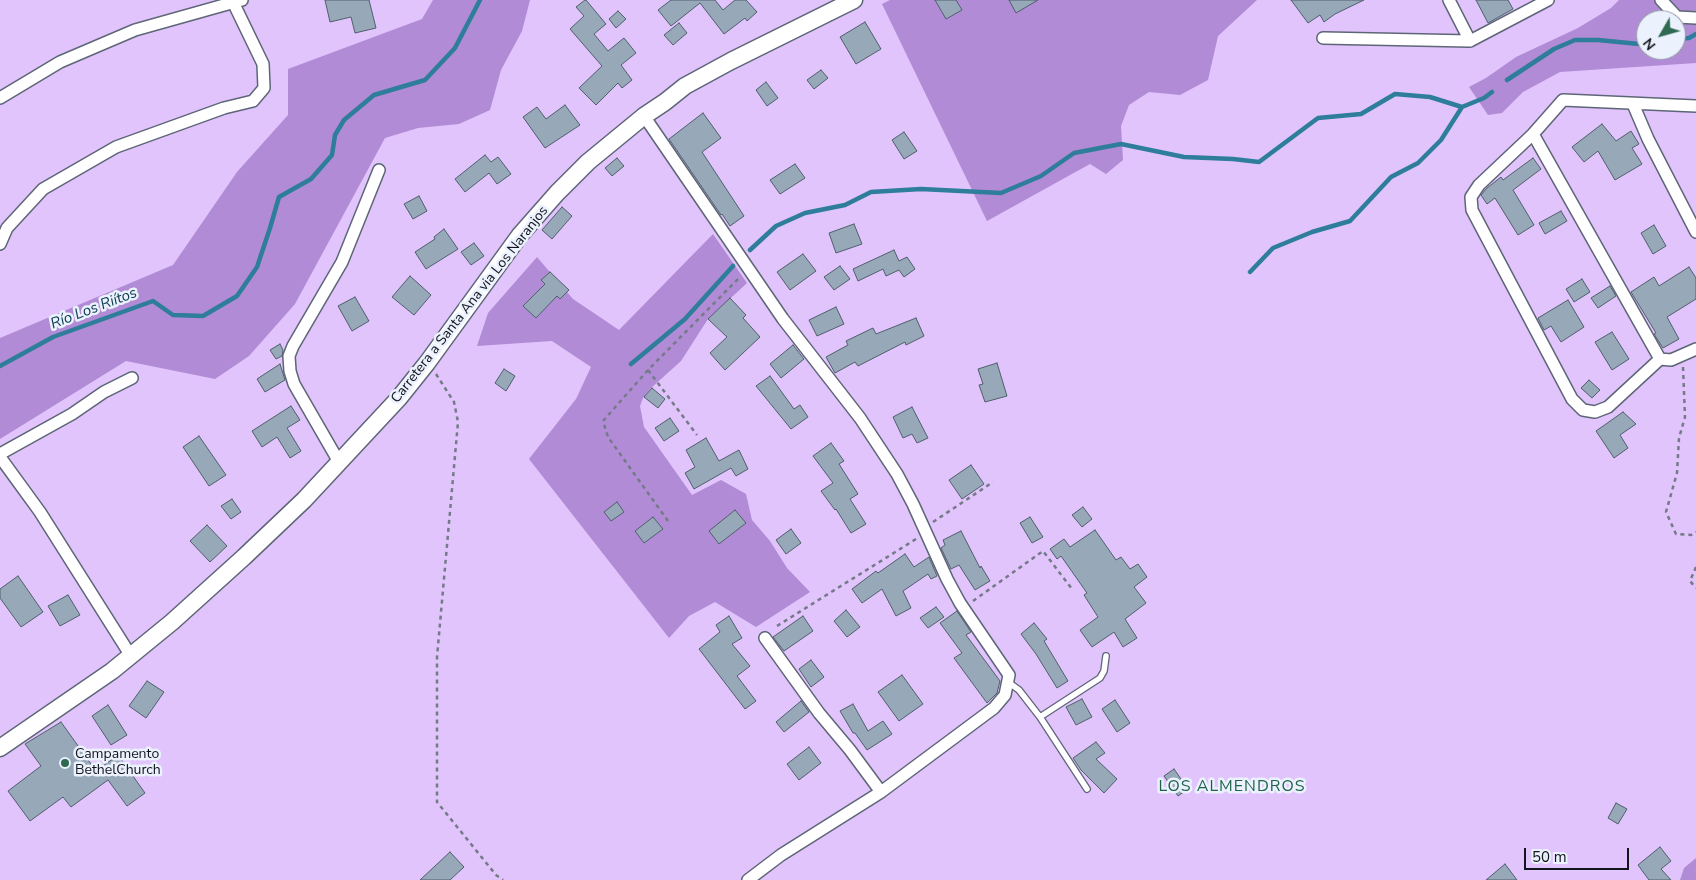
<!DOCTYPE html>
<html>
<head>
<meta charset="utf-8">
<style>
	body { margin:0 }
	#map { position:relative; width:1696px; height:880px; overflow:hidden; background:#dbe4f8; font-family:"Nunito Sans",sans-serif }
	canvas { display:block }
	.north { position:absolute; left:1636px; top:10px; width:50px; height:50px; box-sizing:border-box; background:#ebf1fd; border:1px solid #9499a3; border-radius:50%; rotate:232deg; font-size:14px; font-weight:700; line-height:20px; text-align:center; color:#12151c }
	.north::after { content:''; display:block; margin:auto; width:18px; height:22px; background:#2f6952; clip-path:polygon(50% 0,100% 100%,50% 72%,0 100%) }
	.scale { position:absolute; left:1524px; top:848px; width:105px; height:22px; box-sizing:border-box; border:2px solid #12151c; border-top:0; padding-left:6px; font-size:15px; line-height:18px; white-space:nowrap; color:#12151c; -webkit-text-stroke:4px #ebf1fd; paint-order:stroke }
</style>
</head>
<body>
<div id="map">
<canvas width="1696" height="880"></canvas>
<div class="north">N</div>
<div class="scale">50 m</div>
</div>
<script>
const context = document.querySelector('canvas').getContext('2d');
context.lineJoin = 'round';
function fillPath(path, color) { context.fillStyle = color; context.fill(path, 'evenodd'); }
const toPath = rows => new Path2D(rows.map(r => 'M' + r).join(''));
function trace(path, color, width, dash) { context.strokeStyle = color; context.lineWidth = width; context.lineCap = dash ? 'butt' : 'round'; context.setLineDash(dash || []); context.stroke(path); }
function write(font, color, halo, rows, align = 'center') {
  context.font = font + ' "Nunito Sans",sans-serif'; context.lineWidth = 5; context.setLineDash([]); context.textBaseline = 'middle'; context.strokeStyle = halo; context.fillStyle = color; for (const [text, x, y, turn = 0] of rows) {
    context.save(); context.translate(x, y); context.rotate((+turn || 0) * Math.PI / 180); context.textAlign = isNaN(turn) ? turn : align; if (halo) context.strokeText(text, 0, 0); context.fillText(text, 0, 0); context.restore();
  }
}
fillPath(toPath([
	[0,0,1696,0,1696,880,0,880],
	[1646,20,1676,20,1676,50,1646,50]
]), '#e0c4fb');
fillPath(toPath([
	[433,0,530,0,522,31,501,70,490,110,459,124,418,128,385,138,295,304,249,356,215,379,126,361,0,439,0,338,173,265,237,172,288,115,288,69,422,19],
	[890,0,1257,0,1218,36,1208,80,1180,95,1149,92,1129,105,1121,126,1123,160,1106,174,1090,164,987,221,882,4],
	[1619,0,1696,0,1696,63,1560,72,1523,92,1502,113,1488,115,1469,87,1486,78,1516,57,1578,28,1611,8],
	[1646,20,1676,20,1676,50,1646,50],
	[713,234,747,283,708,319,681,361,651,388,643,398,640,406,644,427,692,495,721,480,746,494,752,520,770,541,787,568,810,592,756,627,715,602,689,616,669,638,529,459,576,399,591,367,552,341,477,346,488,313,537,257,573,299,619,330],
	[1696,858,1696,880,1680,880,1684,868]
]), '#b18bd5');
trace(toPath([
	[1676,39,1689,38,1696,34],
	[1507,80,1554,49,1575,40,1598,40,1639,44,1646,43],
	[750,250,776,226,805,213,845,205,871,192,921,189,1001,193,1041,176,1074,153,1121,144,1184,157,1233,159,1259,162,1318,118,1361,114,1395,94,1430,97,1462,107],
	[1250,272,1273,248,1312,232,1350,221,1391,177,1418,163,1441,140,1462,107,1484,98,1492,92],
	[631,364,685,319,733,266],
	[0,366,53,337,153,301,173,315,203,316,237,296,257,267,270,228,279,197,311,179,332,155,335,135,344,120,374,95,425,80,455,48,480,0]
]), '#2e7d9b', 4.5);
const building = toPath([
	[325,0,369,0,376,28,355,33,351,17,330,22,325,0],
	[585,0,586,0,606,24,594,34,608,51,624,38,636,53,621,65,632,80,622,88,618,83,596,105,579,88,602,66,570,29,584,16,576,7,585,0],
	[671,0,715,0,723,10,735,0,746,0,757,12,747,21,745,18,724,34,700,3,671,26,658,10,671,0],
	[935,0,956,0,962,10,946,19,935,0],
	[1009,0,1038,0,1016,13,1009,0],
	[1291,0,1364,0,1335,14,1324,22,1320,15,1308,23,1291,0],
	[1476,0,1508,0,1513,9,1488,23,1476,0],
	[618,11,626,19,616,28,609,19,618,11],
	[865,22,881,49,856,64,840,37,865,22],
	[679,23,687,33,673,45,664,35,679,23],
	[821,70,828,78,814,89,807,80,821,70],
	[766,82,778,98,767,106,756,90,766,82],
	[565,105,580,125,545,148,523,117,537,107,546,119,565,105],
	[703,113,721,138,702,152,744,216,730,226,722,214,721,215,669,139,703,113],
	[1602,124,1616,141,1631,131,1639,144,1632,148,1642,164,1615,180,1598,151,1584,162,1572,147,1602,124],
	[904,132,917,151,904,159,892,140,904,132],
	[485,155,491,162,498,157,511,174,497,184,489,173,465,192,455,179,485,155],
	[617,158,624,166,612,176,605,168,617,158],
	[1533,158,1541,169,1513,190,1534,225,1518,235,1495,198,1487,204,1481,195,1487,188,1501,177,1503,180,1533,158],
	[795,164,805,178,780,194,770,180,795,164],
	[419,196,427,211,413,219,404,204,419,196],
	[562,207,572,216,552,239,542,230,562,207],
	[1561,211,1567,221,1545,234,1539,223,1561,211],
	[854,224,862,244,836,253,829,233,854,224],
	[1654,225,1666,246,1653,254,1641,233,1654,225],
	[444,229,458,249,426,269,415,252,435,239,434,237,444,229],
	[474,243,484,256,471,265,461,252,474,243],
	[894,250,899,261,907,257,915,269,904,277,899,270,886,276,883,269,858,281,853,269,894,250],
	[803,254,816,271,790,290,777,272,803,254],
	[840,266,850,279,834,290,824,277,840,266],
	[1689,267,1696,278,1696,299,1667,317,1679,339,1663,348,1654,334,1656,333,1631,292,1654,277,1659,286,1689,267],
	[550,272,569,290,560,299,557,296,536,318,523,306,545,284,541,280,550,272],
	[410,276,431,295,414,315,392,297,410,276],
	[1582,279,1590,292,1574,302,1566,289,1582,279],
	[1610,286,1616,296,1598,308,1591,298,1610,286],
	[355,297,369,321,352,331,338,306,355,297],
	[730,298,746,315,743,318,760,337,725,370,710,353,727,337,708,319,730,298],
	[1568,300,1584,327,1561,342,1551,326,1544,330,1538,318,1568,300],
	[836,307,844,324,817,336,809,320,836,307],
	[916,318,924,336,906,345,905,342,858,366,855,362,835,373,826,357,848,345,846,341,873,328,876,334,916,318],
	[1612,332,1629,359,1612,370,1595,342,1612,332],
	[280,344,283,350,282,356,276,359,270,350,280,344],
	[793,345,804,359,781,378,770,364,793,345],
	[997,363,1007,396,985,402,979,385,983,384,978,369,997,363],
	[280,364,285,380,265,392,257,379,280,364],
	[504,369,515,376,506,391,495,383,504,369],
	[770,376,794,409,800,405,808,417,791,429,756,386,770,376],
	[1589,380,1600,390,1592,398,1581,388,1589,380],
	[652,388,665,399,658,408,644,397,652,388],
	[291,406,300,420,287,428,301,451,290,458,277,437,262,447,252,431,291,406],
	[912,407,928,438,917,443,912,434,903,438,893,417,912,407],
	[1623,412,1636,424,1620,435,1628,448,1614,458,1596,431,1623,412],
	[670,418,679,431,664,441,655,428,670,418],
	[199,436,226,475,209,486,183,447,199,436],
	[706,438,719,461,739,450,748,469,736,476,731,468,694,489,685,473,695,467,686,450,706,438],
	[831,443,844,461,839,464,858,494,850,499,866,524,851,533,836,509,835,510,821,491,833,483,813,456,831,443],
	[971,465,984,484,962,499,949,480,971,465],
	[232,499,241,512,231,519,221,506,232,499],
	[617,502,624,512,611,521,604,512,617,502],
	[1083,507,1092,519,1082,527,1072,515,1083,507],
	[735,510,746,523,719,544,709,531,735,510],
	[653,517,663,529,644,543,635,531,653,517],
	[1030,517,1043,537,1032,543,1020,523,1030,517],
	[207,525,227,546,210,562,190,541,207,525],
	[791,529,801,543,786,554,776,540,791,529],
	[1095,530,1116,560,1121,557,1130,569,1138,564,1147,577,1134,587,1146,603,1125,619,1137,638,1123,647,1114,632,1092,647,1080,630,1098,617,1084,595,1087,593,1061,556,1057,559,1050,549,1064,539,1070,547,1095,530],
	[961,531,980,568,981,566,990,581,975,590,959,565,951,569,941,548,945,545,943,540,961,531],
	[905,554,914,567,929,557,937,576,931,579,928,574,903,591,911,608,896,616,882,589,862,603,852,589,876,571,878,573,905,554],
	[18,576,43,612,21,627,0,598,0,589,18,576],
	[68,595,80,615,60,626,48,606,68,595],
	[936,607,944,617,928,628,920,618,936,607],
	[846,610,860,627,847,637,834,621,846,610],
	[957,611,971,632,966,635,1000,681,997,693,987,703,954,658,962,653,940,623,957,611],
	[729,616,742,638,732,644,750,666,737,676,756,701,745,709,699,649,720,632,716,625,729,616],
	[803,616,813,631,784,651,773,637,803,616],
	[1034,623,1047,639,1044,641,1068,681,1057,688,1036,654,1021,634,1034,623],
	[811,660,824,677,811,687,799,669,811,660],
	[902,675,923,704,899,721,878,692,902,675],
	[147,681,164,692,146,718,129,706,147,681],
	[1082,699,1092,717,1076,725,1066,707,1082,699],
	[1115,700,1130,723,1117,732,1102,709,1115,700],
	[801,701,809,712,784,732,776,722,801,701],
	[853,704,868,731,883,721,892,734,867,750,855,733,853,733,840,711,853,704],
	[108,705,127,735,111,745,92,716,108,705],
	[61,722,96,771,118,755,145,793,127,806,108,780,71,807,63,797,30,821,8,791,41,766,25,744,61,722],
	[1096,742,1105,753,1096,759,1117,779,1104,793,1081,770,1073,758,1096,742],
	[809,747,821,763,799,780,787,764,809,747],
	[1174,769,1188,789,1178,796,1164,776,1174,769],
	[1616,803,1627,809,1618,824,1608,818,1616,803],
	[1660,847,1671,861,1661,869,1671,880,1649,880,1638,865,1660,847],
	[450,852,464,867,450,880,420,880,450,852],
	[1505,864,1517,880,1486,880,1505,864]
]);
fillPath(building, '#97a8b8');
trace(building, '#505f6e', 1);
const lane = toPath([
	[1008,682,1019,690,1040,717,1100,678,1104,671,1106,656],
	[1040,717,1087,789]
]);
const street = toPath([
	[1449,0,1470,41],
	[1661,0,1677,17,1696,18],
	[1323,38,1470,41,1548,0],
	[0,98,60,62,135,30,242,0],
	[1633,104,1648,139,1696,232],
	[1696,106,1563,100,1533,134,1660,359,1671,360,1696,349],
	[644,116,783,319,860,418,897,474,913,504,947,579,960,603,1009,675,1005,695,994,708,881,792,781,855,748,880],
	[1533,134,1479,185,1471,197,1472,210,1572,399,1583,410,1595,412,1608,407,1660,359],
	[0,244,7,228,43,189,116,147,224,108,253,101,264,88,263,64,233,2],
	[0,454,72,414,104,392,132,378],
	[0,457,40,512,131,656],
	[339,462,294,384,290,371,289,356,293,346,342,262,379,170],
	[765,638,819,713,850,750,881,792]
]);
const secondary = toPath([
	[0,748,112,671,172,622,244,557,304,500,399,398,427,363,520,235,557,193,588,162,644,116,665,102,685,86,731,61,854,0]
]);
trace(lane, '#5d6577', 8);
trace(street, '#5d6577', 14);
trace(secondary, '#5d6577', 19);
trace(toPath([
	[1683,367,1685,417,1679,438,1677,473,1666,512,1676,534,1691,535,1696,532],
	[648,370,697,435],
	[436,374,454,402,458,422,437,657,437,802,496,875,503,880],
	[668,521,608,437,603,421,648,370,740,277],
	[933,522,993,482],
	[1696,567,1690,581,1696,588],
	[973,601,1043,551,1072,589],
	[777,626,916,539]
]), '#747a88', 2.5, [4, 4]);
trace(lane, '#fff', 5.5);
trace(street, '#fff', 11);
trace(secondary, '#fff', 16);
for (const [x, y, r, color] of [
	[65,763,5,"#2f6952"]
]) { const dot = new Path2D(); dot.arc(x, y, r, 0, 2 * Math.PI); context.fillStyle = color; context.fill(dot); trace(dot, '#ebf1fd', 2); }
write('14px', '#12151c', '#ebf1fd', [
	["Carretera a Santa Ana via Los Naranjos",470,305,-52]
]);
write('14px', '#12151c', '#ebf1fd', [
	["Campamento",75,755],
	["BethelChurch",75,771]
], 'left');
write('italic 15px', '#0a3b4c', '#ebf1fd', [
	["Río Los Riítos",94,309,-21]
]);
context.letterSpacing = '1px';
write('16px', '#1f644a', '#ebf1fd', [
	["LOS ALMENDROS",1232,787]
]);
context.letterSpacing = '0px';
</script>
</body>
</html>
